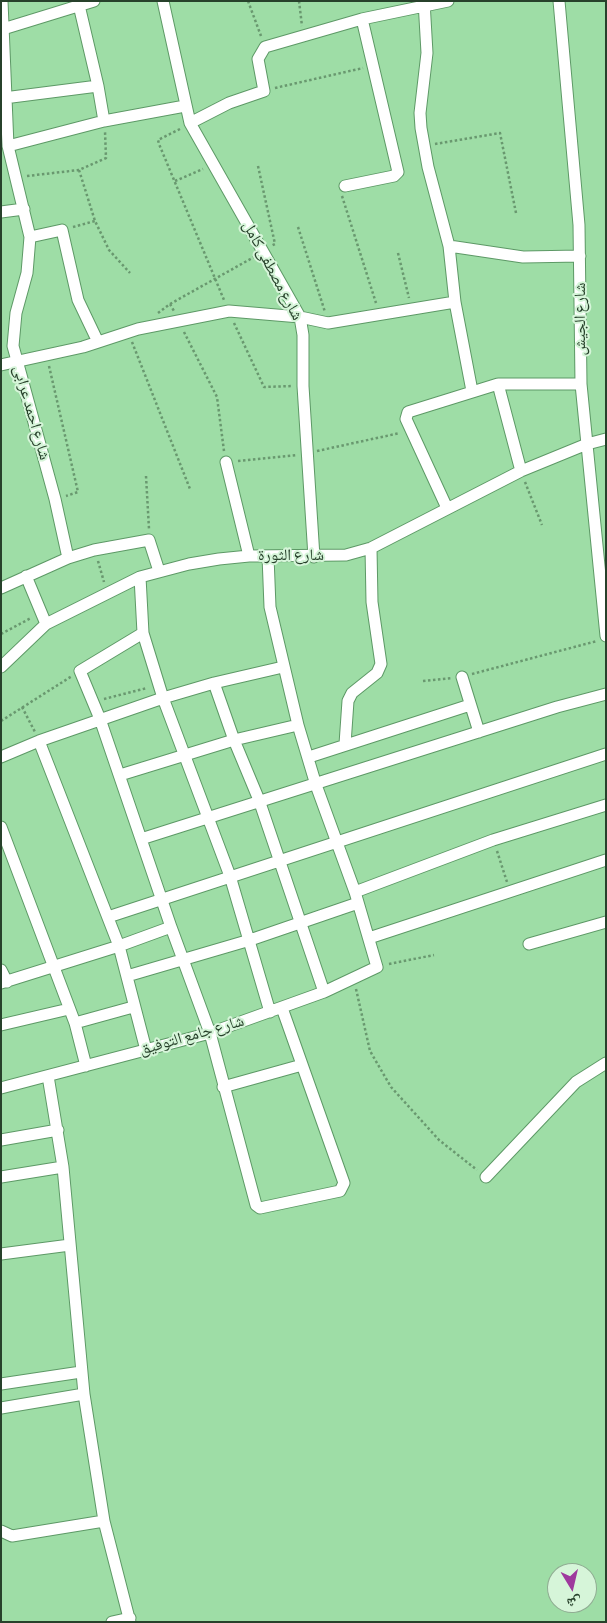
<!DOCTYPE html>
<html>
<head>
<meta charset="utf-8">
<style>
	body { margin:0 }
	#map { position:relative; width:607px; height:1623px; overflow:hidden; background:#9edda6; font-family:"Sofia Sans Condensed","Noto Naskh Arabic",sans-serif }
	canvas { display:block }
	.frame { position:absolute; inset:0; border:2px solid #27412b; pointer-events:none }
	.north { position:absolute; left:547px; top:1563px; width:50px; height:50px; box-sizing:border-box; background:#d6f5d9; border:1px solid #90ad93; border-radius:50%; rotate:171deg; font-size:14px; font-weight:700; line-height:20px; text-align:center; color:#27412b }
	.north::after { content:''; display:block; margin:auto; width:18px; height:22px; background:#9e399d; clip-path:polygon(50% 0,100% 100%,50% 72%,0 100%) }
</style>
</head>
<body>
<div id="map">
<canvas width="607" height="1623"></canvas>
<div class="frame"></div>
<div class="north">ش</div>
</div>
<script>
const context = document.querySelector('canvas').getContext('2d');
context.lineJoin = 'round';
const toPath = rows => new Path2D(rows.map(r => 'M' + r).join(''));
function trace(path, color, width, dash) { context.strokeStyle = color; context.lineWidth = width; context.lineCap = dash ? 'butt' : 'round'; context.setLineDash(dash || []); context.stroke(path); }
function write(font, color, halo, rows, align = 'center') {
  context.font = font + ' "Sofia Sans Condensed","Noto Naskh Arabic",sans-serif'; context.lineWidth = 4; context.setLineDash([]); context.textBaseline = 'middle'; context.strokeStyle = halo; context.fillStyle = color; for (const [text, x, y, turn = 0] of rows) {
    context.save(); context.translate(x, y); context.rotate((+turn || 0) * Math.PI / 180); context.textAlign = isNaN(turn) ? turn : align; if (halo) context.strokeText(text, 0, 0); context.fillText(text, 0, 0); context.restore();
  }
}
const minor = toPath([
	[2,1,8,146,30,237,27,273,16,313,13,346,55,499,68,558],
	[78,1,98,86,104,121],
	[163,1,190,123,300,317,303,335,303,386,314,557],
	[424,1,427,53,420,113,421,128,428,167,449,246,455,302,472,391],
	[559,1,579,225,581,384,606,636],
	[3,29,94,1],
	[4,98,98,86],
	[190,123,229,103,264,91,258,59,265,47,362,19,448,1],
	[8,146,104,121,185,106],
	[345,186,394,176,398,172,362,19],
	[1,212,24,209],
	[30,237,62,230,78,300,98,342],
	[449,246,523,257,580,256],
	[1,365,83,347,138,329,229,311,300,317,328,323,455,302],
	[498,384,581,384],
	[226,462,249,556],
	[447,508,406,419,408,412,498,384,521,471],
	[26,576,46,624],
	[140,577,143,633,163,698,230,876,270,1012],
	[1,588,68,558,94,550,149,540,159,571],
	[143,633,80,671,100,719,171,927,210,1033,256,1205,260,1208,340,1191,344,1183,282,1008],
	[1,667,46,624,140,577,189,564,219,559,249,556,346,555,371,548,521,471,587,444,606,439],
	[462,677,479,732],
	[214,683,234,740,259,800,324,992],
	[39,741,119,946,146,1050],
	[345,744,348,701,352,693,377,673,381,664,372,602,371,548],
	[1,757,39,741,163,698,214,683,283,667],
	[309,757,470,705],
	[120,775,234,740,298,725],
	[1,827,75,1023,133,1007],
	[141,839,557,707,606,694],
	[355,892,493,840,606,805],
	[108,917,606,754],
	[369,938,606,860],
	[529,944,606,922],
	[1,970,7,982],
	[127,976,250,940,358,903],
	[1,983,119,946,171,927],
	[75,1023,86,1066],
	[1,1025,69,1009],
	[48,1076,63,1167,84,1394,104,1521,130,1622],
	[223,1087,302,1065],
	[1,1088,210,1033,324,992,377,967,355,892,316,785,298,725,270,607,268,556],
	[1,1140,58,1130],
	[1,1177,63,1167],
	[486,1177,576,1082,606,1063],
	[1,1254,70,1245],
	[1,1384,81,1372],
	[1,1408,84,1394],
	[1,1531,12,1536,104,1521],
	[112,1622,130,1618]
]);
trace(minor, '#5d9966', 13);
trace(toPath([
	[248,1,261,36],
	[299,1,302,26],
	[275,88,363,68],
	[180,129,158,140,159,144,224,300],
	[435,144,500,133,516,213],
	[258,166,275,244,271,246],
	[79,170,95,221,109,250,130,273],
	[27,176,79,170,106,158,105,131],
	[175,181,203,169],
	[342,196,376,303],
	[73,227,95,221],
	[298,227,325,312],
	[398,253,409,298],
	[170,304,174,311],
	[158,313,170,304,254,257],
	[234,323,264,387,293,386],
	[184,332,217,397,224,451],
	[132,342,190,489],
	[49,366,78,492,66,496],
	[317,451,400,433],
	[238,461,297,455],
	[146,476,149,529],
	[525,482,542,525],
	[98,561,104,582],
	[1,634,31,618],
	[472,674,597,641],
	[423,681,452,678],
	[104,699,147,688],
	[22,707,35,732],
	[1,721,72,676],
	[497,851,507,882],
	[389,964,434,955],
	[356,989,370,1051,391,1087,439,1140,477,1170]
]), '#69986f', 2.5, [2.5, 2.5]);
trace(minor, '#fff', 11);
write('16px', '#27412b', '#d6f5d9', [
	["شارع مصطفى كامل",272,271,62],
	["شارع الجيش",581,319,-90],
	["شارع احمد عرابى",31,413,74],
	["شارع الثورة",291,556],
	["شارع جامع التوفيق",192,1036,-16]
]);
</script>
</body>
</html>
